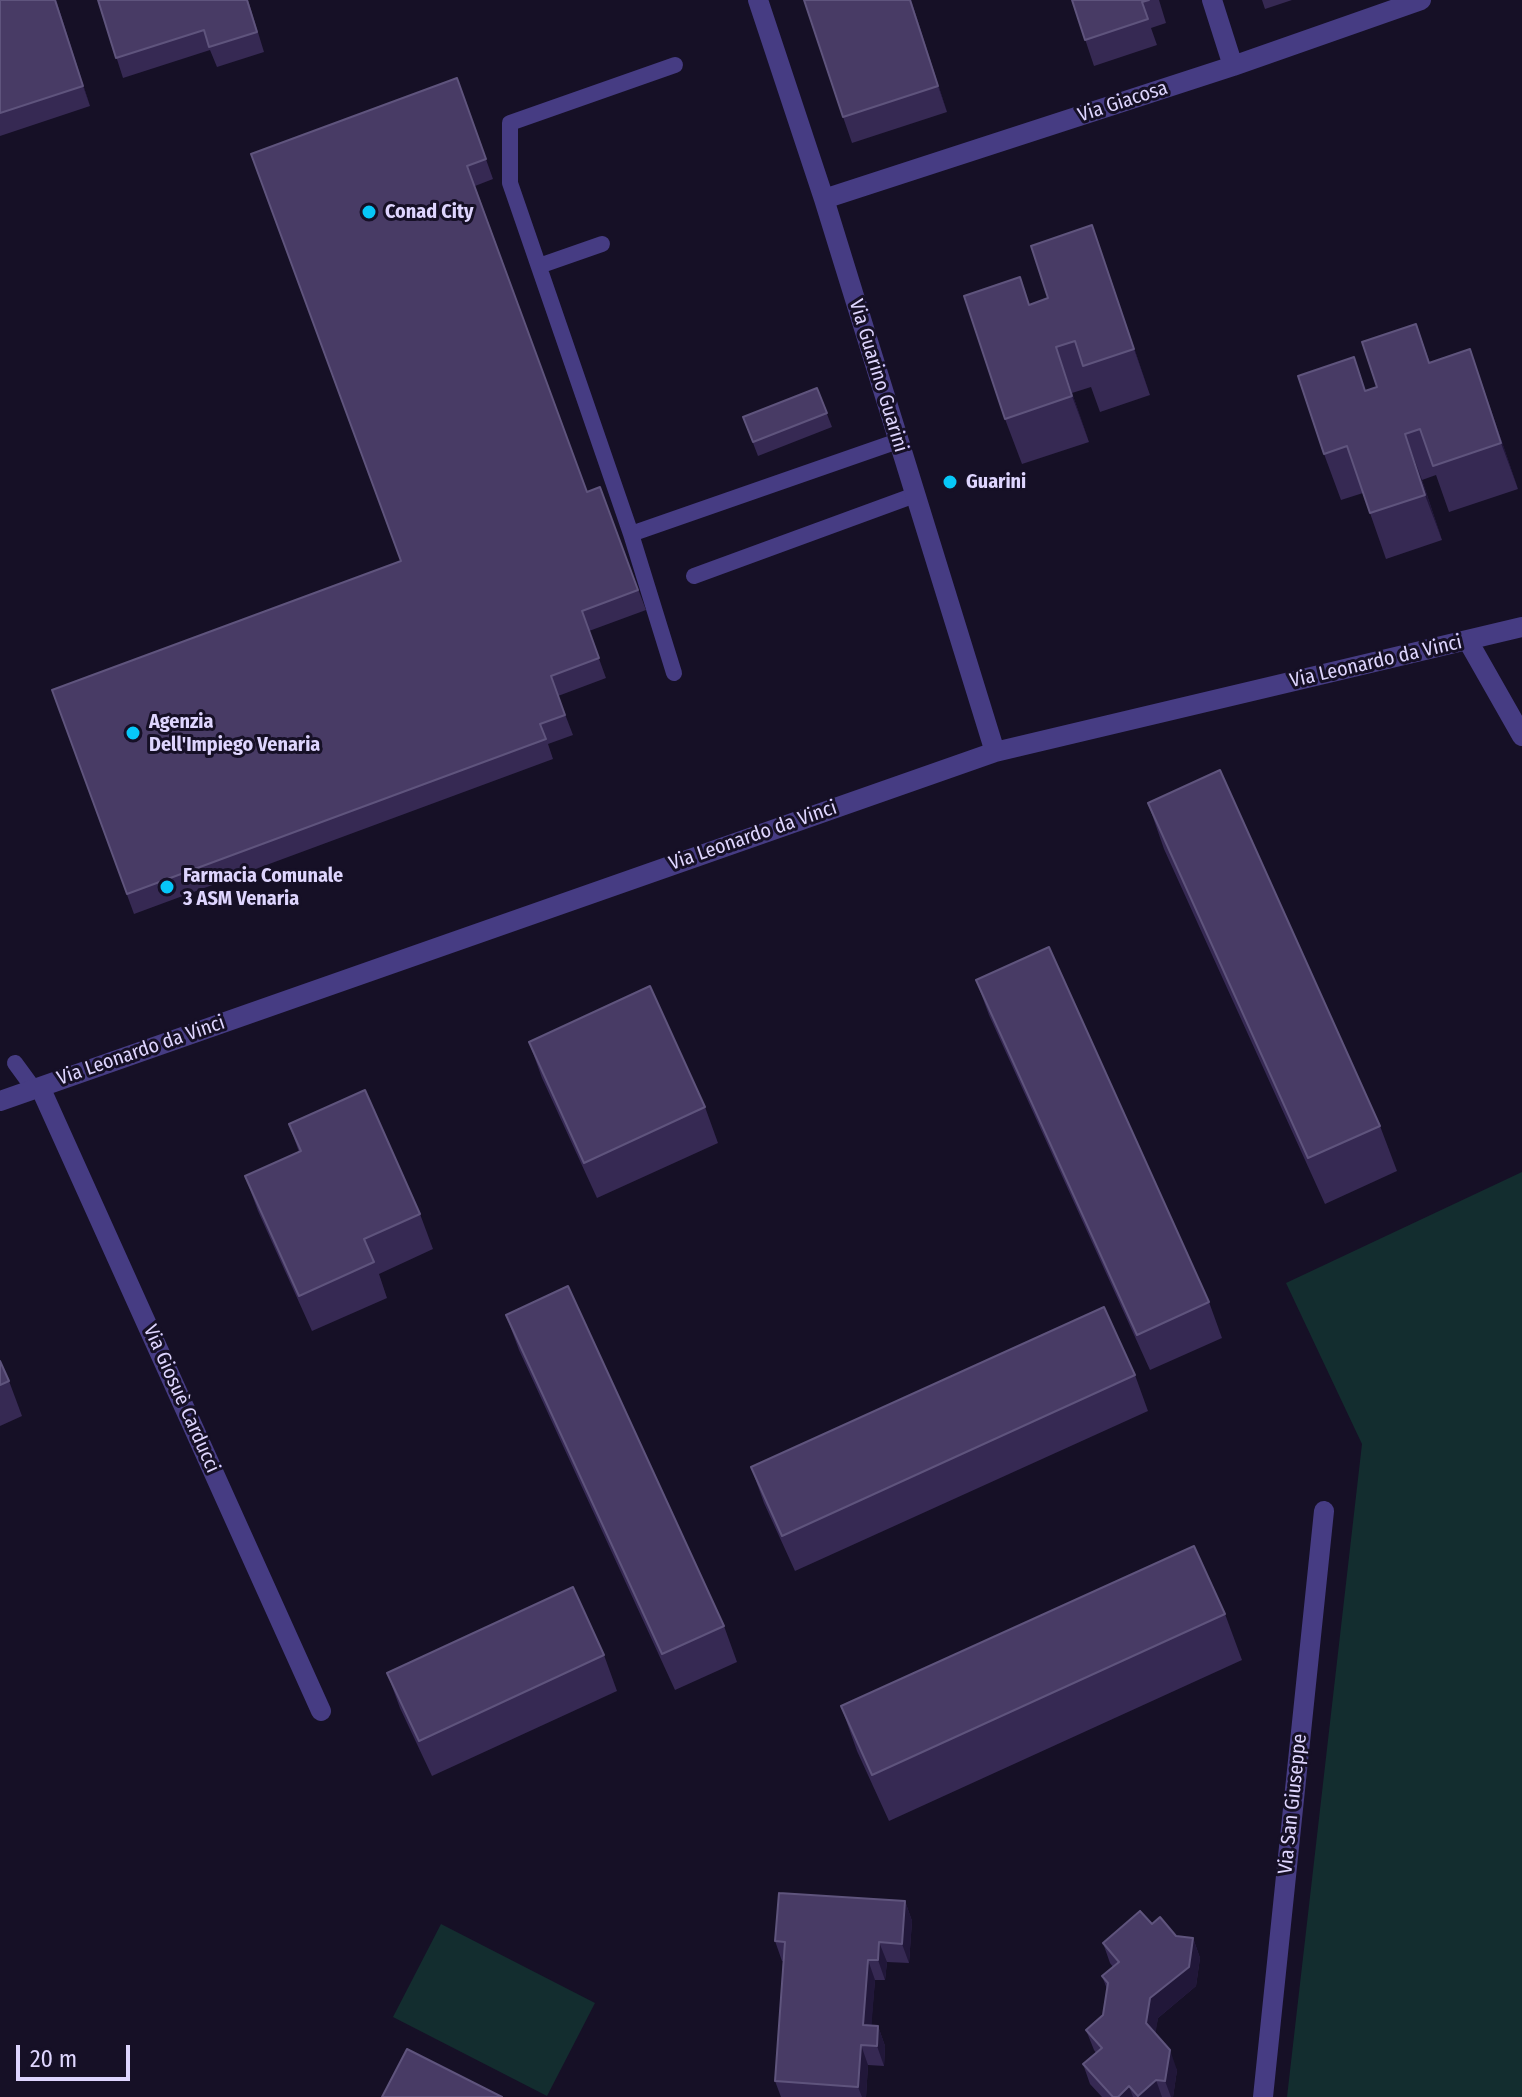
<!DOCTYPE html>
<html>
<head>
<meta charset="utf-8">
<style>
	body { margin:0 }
	#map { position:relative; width:1522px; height:2097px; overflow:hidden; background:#161026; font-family:"Fira Sans Condensed",sans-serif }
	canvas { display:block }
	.scale { position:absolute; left:16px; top:2045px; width:114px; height:36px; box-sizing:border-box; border:4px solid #ded5fe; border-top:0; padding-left:10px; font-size:24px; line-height:28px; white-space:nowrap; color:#ded5fe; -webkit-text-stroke:6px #161026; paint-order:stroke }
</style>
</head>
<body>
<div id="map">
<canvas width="1522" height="2097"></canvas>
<div class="scale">20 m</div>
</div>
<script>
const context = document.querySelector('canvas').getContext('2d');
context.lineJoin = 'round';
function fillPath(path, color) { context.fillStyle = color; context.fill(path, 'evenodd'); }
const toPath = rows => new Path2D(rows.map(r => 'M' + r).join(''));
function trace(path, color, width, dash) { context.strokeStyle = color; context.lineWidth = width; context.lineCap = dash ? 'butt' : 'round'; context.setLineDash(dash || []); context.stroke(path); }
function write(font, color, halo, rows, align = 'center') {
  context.font = font + ' "Fira Sans Condensed",sans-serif'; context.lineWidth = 6; context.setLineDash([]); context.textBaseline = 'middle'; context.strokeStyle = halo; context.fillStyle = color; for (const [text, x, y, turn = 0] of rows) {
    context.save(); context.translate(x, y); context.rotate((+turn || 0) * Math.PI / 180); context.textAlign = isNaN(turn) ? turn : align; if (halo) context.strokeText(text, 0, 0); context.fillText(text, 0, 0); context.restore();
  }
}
fillPath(toPath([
	[1522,1172,1522,2097,1287,2097,1362,1444,1286,1283],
	[441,1924,595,2003,547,2096,393,2017]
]), '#132d2f');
trace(toPath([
	[675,65,510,123,510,183,631,534,898,441],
	[539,266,602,244],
	[631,534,674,673],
	[694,576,915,495],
	[15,1063,34,1089]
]), '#463c83', 16);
trace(toPath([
	[758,0,824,199,995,752],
	[1212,0,1233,66],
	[824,199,1233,66,1421,0],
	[1468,641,1522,736],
	[40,1087,321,1711],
	[0,1101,995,752,1522,627],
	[1263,2097,1324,1511]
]), '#463c83', 20);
fillPath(toPath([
	[0,0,56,0,90,106,0,136],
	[98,0,249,0,248,0,264,52,217,67,210,50,123,78],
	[911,0,947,112,852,143,843,117],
	[1072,0,1159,0,1166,23,1151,28,1157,45,1094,66],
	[1262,0,1292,0,1265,9],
	[457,78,493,179,475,186,587,492,600,487,646,610,589,631,606,678,558,696,573,735,548,744,553,759,134,914,52,690,401,561],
	[1108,271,1150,395,1100,412,1091,387,1072,393,1089,442,1022,464,1005,419,1030,305,1048,298],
	[1416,324,1430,363,1470,349,1518,489,1449,512,1436,475,1422,480,1442,540,1386,559,1363,493,1341,500,1324,454,1366,391,1377,387],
	[817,388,832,427,758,456,743,417],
	[1148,803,1380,1126,1397,1171,1325,1204,1164,849],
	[976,980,1209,1302,1222,1338,1150,1370,989,1015],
	[529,1042,705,1107,718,1143,597,1198,542,1078],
	[289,1124,420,1214,433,1249,379,1274,387,1298,312,1331,258,1211,245,1176,299,1152],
	[506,1315,724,1626,737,1662,675,1690,519,1350],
	[0,1361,9,1381,22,1416,0,1426],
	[1135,1375,1148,1411,795,1571,764,1503,751,1467],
	[1225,1614,1242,1660,889,1821,857,1751,841,1706],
	[604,1655,617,1691,432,1776,400,1708,387,1673],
	[905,1901,912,1921,909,1963,887,1962,885,1980,875,1980,871,2026,878,2026,885,2046,884,2066,868,2065,866,2097,781,2097,775,2081,783,1961,782,1961,775,1941],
	[1176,1936,1193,1938,1200,1958,1196,1986,1158,2018,1155,2033,1177,2070,1173,2097,1102,2097,1090,2084,1083,2064,1096,2053,1094,2050,1086,2030,1103,2015,1107,1989,1102,1976,1113,1967,1110,1963,1103,1943]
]), '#362953');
fillPath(toPath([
	[55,0,56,0,90,106,83,86],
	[910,0,911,0,947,112,938,86],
	[1092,225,1108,271,1150,395,1134,349],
	[1056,347,1072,393,1089,442,1072,396],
	[1470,349,1486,395,1518,489,1501,443],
	[1405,434,1422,480,1442,540,1425,495],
	[905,1901,912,1921,909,1963,902,1944],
	[1193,1938,1200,1958,1196,1986,1158,2018,1154,2043,1146,2023,1150,1998],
	[879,1942,887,1962,885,1980,878,1960],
	[868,1960,875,1980,870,2045,863,2025],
	[878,2026,885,2046,884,2066,877,2046],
	[861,2045,868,2065,866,2097,862,2097,858,2087],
	[1170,2050,1177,2070,1173,2097,1171,2097,1165,2081],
	[1156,2080,1162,2097,1138,2097,1138,2096],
	[1129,2086,1133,2097,1118,2097]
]), '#211739');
const building = toPath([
	[0,0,55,0,83,86,0,113,0,0],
	[98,0,247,0,257,32,209,47,204,30,116,58,98,0],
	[804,0,910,0,938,86,843,117,804,0],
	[1072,0,1149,0,1142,2,1148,19,1085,40,1072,0],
	[457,78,486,159,467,166,587,492,600,487,638,590,582,611,599,658,551,676,565,715,540,724,546,739,127,894,52,690,401,561,251,154,457,78],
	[1092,225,1134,349,1083,366,1075,341,1056,347,1072,396,1005,419,964,296,1020,277,1029,305,1048,298,1031,246,1092,225],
	[1416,324,1429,363,1470,349,1501,443,1433,466,1420,429,1405,434,1425,495,1370,513,1347,446,1324,454,1298,376,1354,357,1365,391,1377,387,1362,342,1416,324],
	[817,388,827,413,753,442,743,417,817,388],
	[1220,770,1380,1126,1308,1158,1148,803,1220,770],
	[1049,947,1209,1302,1137,1335,976,980,1049,947],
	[650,986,705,1107,584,1163,529,1042,650,986],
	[365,1090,420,1214,364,1239,374,1262,299,1296,245,1176,301,1151,289,1124,365,1090],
	[568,1286,724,1626,662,1654,506,1315,568,1286],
	[1104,1307,1135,1375,782,1536,751,1467,1104,1307],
	[0,1361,9,1381,0,1385,0,1361],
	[1194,1546,1225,1614,872,1775,841,1706,1194,1546],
	[573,1587,604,1655,419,1741,387,1673,573,1587],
	[779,1893,905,1901,902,1944,879,1942,878,1960,868,1960,863,2025,878,2026,877,2046,861,2045,858,2087,775,2081,785,1942,775,1941,779,1893],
	[1140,1911,1152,1924,1160,1917,1176,1936,1193,1938,1189,1967,1150,1998,1146,2023,1170,2050,1165,2081,1156,2080,1138,2096,1129,2086,1118,2097,1113,2097,1083,2064,1102,2048,1086,2030,1103,2015,1108,1983,1102,1976,1119,1962,1103,1943,1140,1911],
	[407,2049,502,2097,382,2097,407,2049]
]);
fillPath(building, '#483b65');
trace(building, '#5f547d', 2);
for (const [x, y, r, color] of [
	[369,212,8,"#07c7f8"],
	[950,482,8,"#07c7f8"],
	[133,733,8,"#07c7f8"],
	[167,887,8,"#07c7f8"]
]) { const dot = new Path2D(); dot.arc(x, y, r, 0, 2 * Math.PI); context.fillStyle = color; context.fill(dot); trace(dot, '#161026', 3); }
write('20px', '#ded5fe', '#161026', [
	["Via Giacosa",1123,102,-18],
	["Via Guarino Guarini",878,376,73],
	["Via Leonardo da Vinci",1376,662,-13],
	["Via Leonardo da Vinci",753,836,-19],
	["Via Leonardo da Vinci",141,1051,-19],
	["Via Giosuè Carducci",181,1399,66],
	["Via San Giuseppe",1293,1804,-84]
]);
write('bold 20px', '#ded5fe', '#161026', [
	["Conad City",385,212],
	["Guarini",966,482],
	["Agenzia",149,722],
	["Dell'Impiego Venaria",149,745],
	["Farmacia Comunale",183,876],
	["3 ASM Venaria",183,899]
], 'left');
</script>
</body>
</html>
